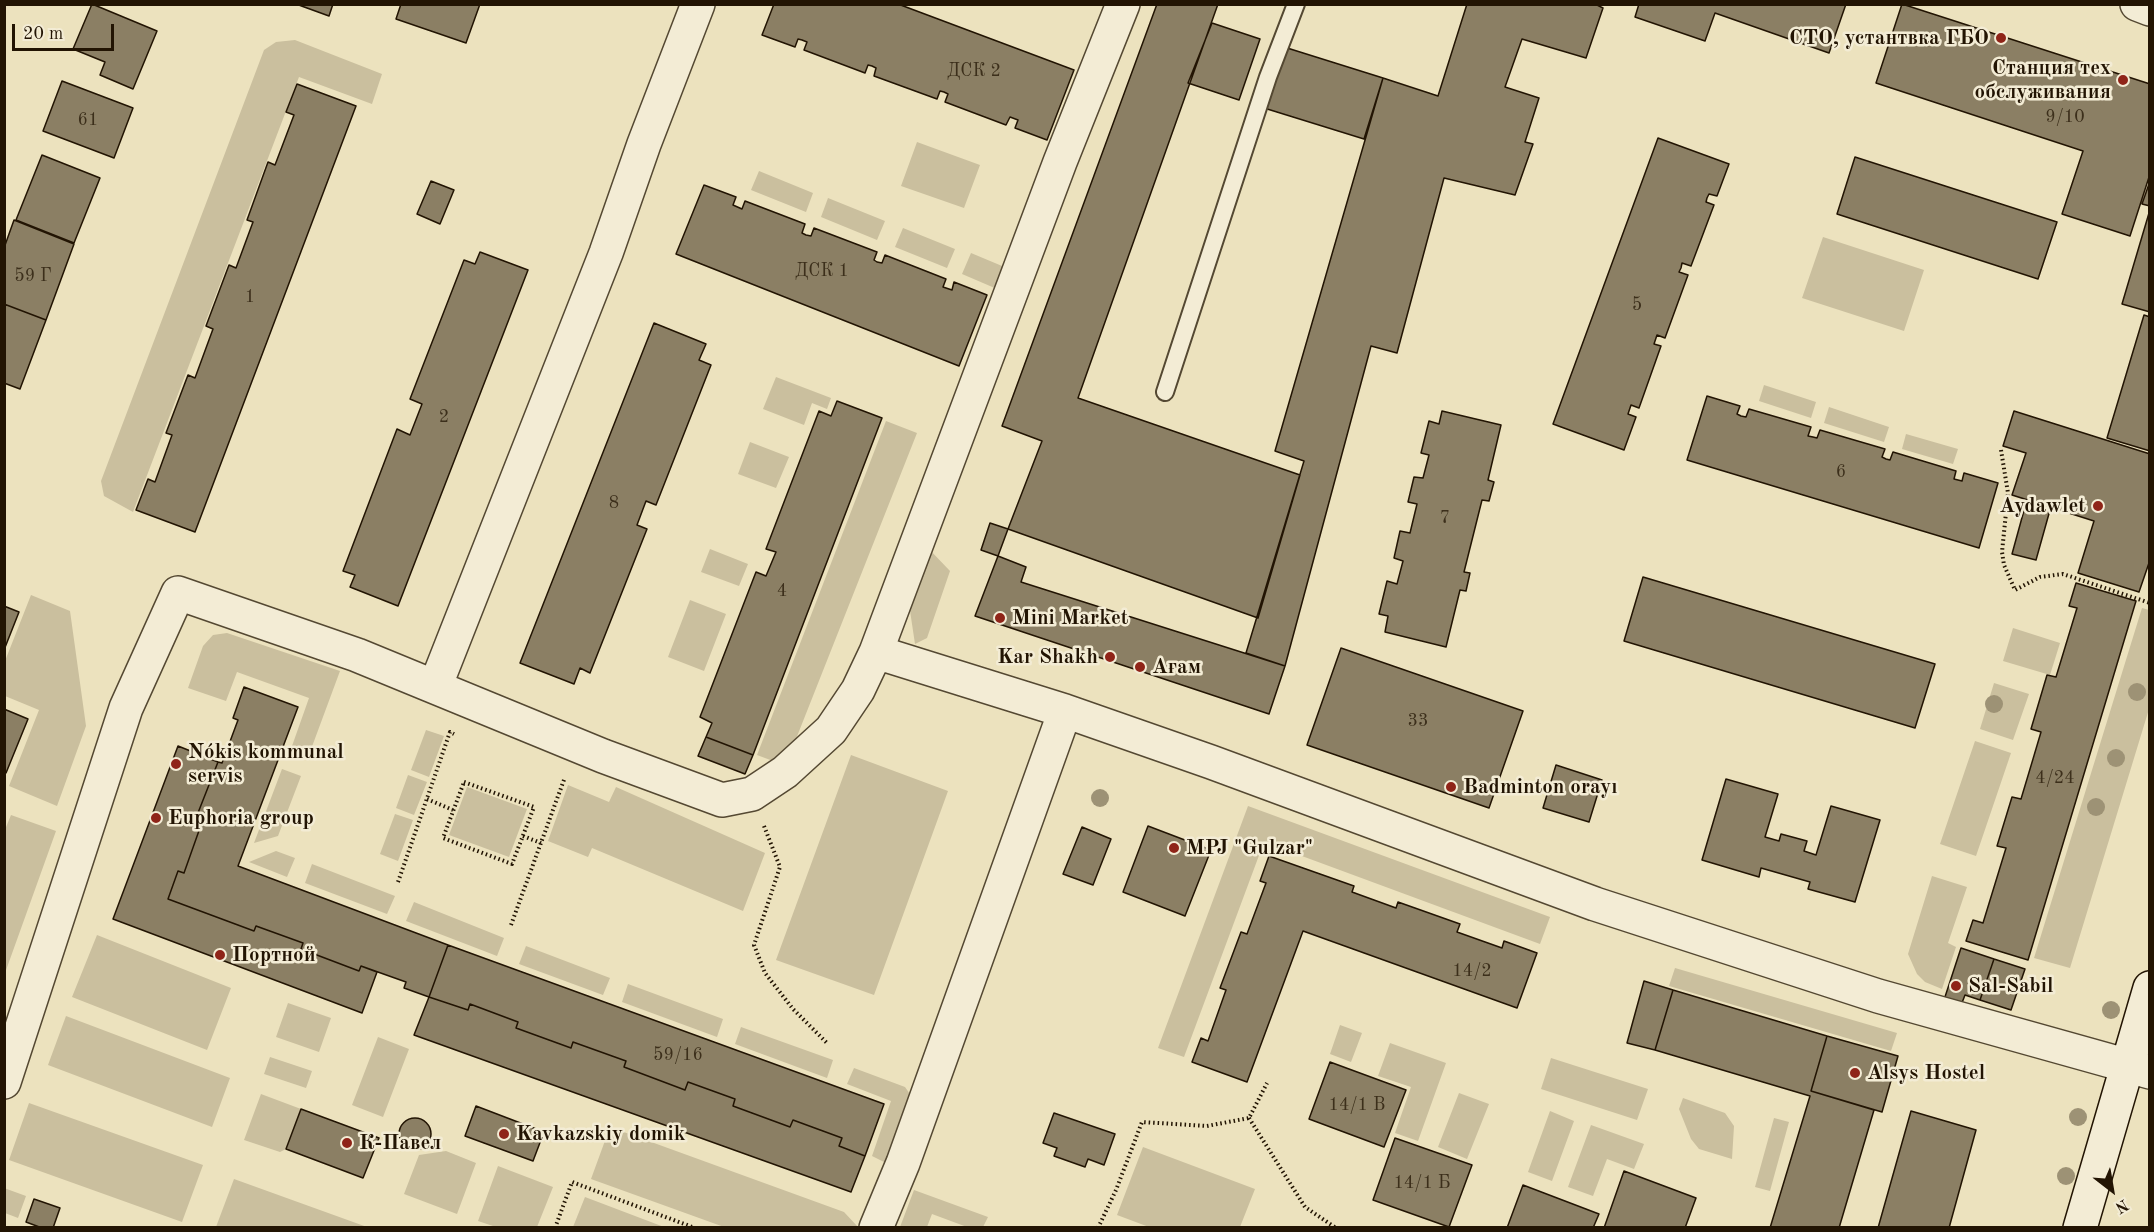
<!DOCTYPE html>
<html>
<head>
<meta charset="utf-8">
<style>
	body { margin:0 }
	#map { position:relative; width:2154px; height:1232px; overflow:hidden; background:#ece2be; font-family:"Old Standard TT",serif }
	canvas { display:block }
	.frame { position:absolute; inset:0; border:6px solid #221403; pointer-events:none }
	.north { position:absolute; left:2082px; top:1160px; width:60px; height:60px; -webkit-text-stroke:4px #f3ecd5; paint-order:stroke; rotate:149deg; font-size:16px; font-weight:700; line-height:24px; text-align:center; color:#221403 }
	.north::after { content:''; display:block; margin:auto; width:21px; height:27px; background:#221403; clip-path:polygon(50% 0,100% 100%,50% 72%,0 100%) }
	.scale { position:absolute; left:12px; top:24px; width:102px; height:27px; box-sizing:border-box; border:3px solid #221403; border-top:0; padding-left:8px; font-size:18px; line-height:21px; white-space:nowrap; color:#221403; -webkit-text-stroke:4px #f3ecd5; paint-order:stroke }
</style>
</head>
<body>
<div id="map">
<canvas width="2154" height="1232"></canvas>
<div class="frame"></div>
<div class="north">N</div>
<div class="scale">20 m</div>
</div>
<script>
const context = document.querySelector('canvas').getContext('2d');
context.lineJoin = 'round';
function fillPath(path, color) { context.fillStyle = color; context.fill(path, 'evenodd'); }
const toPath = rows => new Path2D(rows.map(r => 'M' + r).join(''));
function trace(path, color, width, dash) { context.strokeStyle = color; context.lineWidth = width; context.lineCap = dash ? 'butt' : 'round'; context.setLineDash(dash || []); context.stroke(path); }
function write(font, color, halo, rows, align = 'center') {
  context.font = font + ' "Old Standard TT",serif'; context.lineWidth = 5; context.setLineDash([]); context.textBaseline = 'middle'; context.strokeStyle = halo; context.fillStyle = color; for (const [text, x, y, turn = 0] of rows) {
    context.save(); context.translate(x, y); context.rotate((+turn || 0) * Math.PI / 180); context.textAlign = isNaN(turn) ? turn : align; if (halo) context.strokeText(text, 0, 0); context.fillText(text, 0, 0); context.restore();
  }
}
fillPath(toPath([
	[295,40,382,74,372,104,299,77,133,512,104,496,101,481,264,50,276,42],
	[917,142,980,165,964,208,901,186],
	[759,171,813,193,806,212,751,190],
	[828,198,885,221,877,240,821,217],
	[903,228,955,249,947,268,895,247],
	[1823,237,1924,270,1904,331,1802,298],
	[971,253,1014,271,997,289,962,274],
	[776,377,831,398,827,409,812,403,804,425,763,409],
	[1764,385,1816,402,1811,418,1759,401],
	[1829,407,1889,427,1884,442,1824,423],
	[886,421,917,433,794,744,773,761,757,755],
	[1906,434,1958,449,1953,464,1902,449],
	[750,442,789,457,776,488,738,474],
	[928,548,950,571,927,638,915,644,909,604],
	[710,549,748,564,739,586,701,572],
	[31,595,70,611,86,726,57,806,9,786,39,710,5,696,5,661],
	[690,600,726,614,704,671,668,657],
	[2142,608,2149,610,2149,709,2070,968,2034,958],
	[2013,628,2060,643,2050,675,2003,661],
	[227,633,340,671,310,752,292,746,309,698,237,672,226,701,188,688,203,646,213,635],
	[1994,683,2029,694,2013,740,1980,729],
	[426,730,444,736,429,777,411,770],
	[1975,741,2011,753,1976,856,1940,844],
	[851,755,948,791,874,995,776,960],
	[282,769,301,776,278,836,254,843],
	[408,775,427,782,414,815,396,808],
	[568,785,609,802,616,787,765,853,743,911,592,848,588,857,548,841],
	[467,787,527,809,509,857,449,835],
	[1248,806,1550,917,1540,944,1264,842,1184,1057,1158,1048],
	[395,814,413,820,398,861,380,854],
	[11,815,56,831,5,973,4,832],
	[276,851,295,858,287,877,249,862],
	[312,864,395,896,387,914,305,883],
	[1932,876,1967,887,1948,943,1956,947,1942,989,1925,982,1917,974,1908,954],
	[414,902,504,938,497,956,406,921],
	[97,935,231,988,207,1050,72,997],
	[526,946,610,978,603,995,519,964],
	[1675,968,1897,1033,1891,1051,1669,986],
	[628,984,723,1019,717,1037,622,1002],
	[288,1003,331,1018,319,1052,276,1037],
	[66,1016,230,1078,212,1127,48,1065],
	[1340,1025,1362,1033,1351,1062,1330,1054],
	[741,1027,833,1060,827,1078,735,1044],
	[378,1037,409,1049,383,1117,352,1105],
	[1390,1043,1446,1063,1418,1141,1395,1133,1411,1087,1378,1076],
	[270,1057,312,1071,306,1088,264,1074],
	[1551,1058,1648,1089,1637,1120,1541,1089],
	[854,1068,905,1087,912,1097,890,1165,872,1156,891,1101,847,1084],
	[1459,1093,1489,1104,1467,1159,1438,1147],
	[261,1094,301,1109,286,1149,280,1152,244,1140],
	[1683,1098,1725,1113,1734,1126,1732,1159,1699,1149,1691,1139,1679,1109],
	[29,1103,203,1165,182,1222,9,1160],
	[1550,1111,1574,1121,1552,1181,1528,1172],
	[1774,1118,1789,1122,1770,1191,1755,1187],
	[1591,1125,1644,1144,1634,1169,1607,1159,1593,1196,1568,1187],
	[610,1127,844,1212,858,1227,724,1227,591,1179],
	[1143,1147,1255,1189,1240,1227,1149,1227,1117,1215],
	[446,1151,476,1163,457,1214,404,1194,419,1155],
	[498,1166,553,1187,537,1227,496,1227,478,1221],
	[234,1179,367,1227,216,1227],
	[4,1188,26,1196,18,1218,5,1213],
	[914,1190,988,1217,983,1227,967,1227,932,1214,927,1227,900,1227],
	[585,1197,664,1227,573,1227]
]), '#cabf9e');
const building = toPath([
	[92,4,157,31,133,89,100,75,105,62,73,49,92,4],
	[296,4,333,4,329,16,296,4],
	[401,4,480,4,466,43,396,19,401,4],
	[774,4,898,4,1074,70,1047,140,1015,128,1018,120,1010,117,1006,125,945,102,948,94,944,92,940,91,937,99,874,76,876,68,872,66,868,65,865,73,804,50,807,42,802,40,798,39,795,47,762,35,774,4],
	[1157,4,1218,4,1078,398,1300,475,1258,618,1008,529,1042,441,1002,426,1157,4],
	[1467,4,1595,4,1603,8,1586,58,1522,39,1505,87,1539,98,1525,142,1533,144,1515,195,1444,178,1397,353,1371,346,1285,666,1246,653,1304,461,1275,451,1383,78,1438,96,1467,4],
	[1639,4,1846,4,1829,53,1715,13,1705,41,1635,17,1639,4],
	[1902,4,2150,84,2150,174,2130,236,2062,214,2083,151,1876,83,1902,4],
	[1212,23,1260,39,1239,100,1188,83,1212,23],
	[1284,47,1383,78,1364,139,1264,108,1284,47],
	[62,81,133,108,114,158,43,131,62,81],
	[297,84,356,106,195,532,136,510,148,479,155,482,172,435,166,433,188,375,195,378,213,329,206,326,229,265,236,268,253,222,247,220,268,162,275,165,294,115,286,112,297,84],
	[1658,138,1729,164,1717,196,1709,194,1707,198,1706,202,1714,205,1691,266,1682,263,1681,268,1679,272,1688,275,1665,338,1657,335,1654,344,1661,346,1639,408,1631,405,1628,414,1636,417,1624,450,1553,424,1658,138],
	[42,155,100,178,74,243,16,220,42,155],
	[1855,157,2057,222,2038,279,1837,214,1855,157],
	[431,181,454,190,440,224,417,214,431,181],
	[2150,181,2150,206,2142,204,2150,181],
	[704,185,736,197,733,205,742,209,745,201,805,224,802,233,806,235,811,236,814,228,877,252,874,260,877,262,882,263,885,255,946,279,943,287,952,290,954,282,987,295,959,366,676,254,704,185],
	[2149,213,2150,213,2150,312,2122,304,2149,213],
	[14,220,74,244,46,320,4,304,4,248,14,220],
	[480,252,528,270,398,606,350,587,355,575,343,571,397,429,410,435,422,404,410,399,464,260,475,264,480,252],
	[4,304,46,320,20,389,4,383,4,304],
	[2144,315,2150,317,2150,451,2107,438,2144,315],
	[654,323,706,344,699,360,711,365,656,505,646,501,637,525,647,529,590,673,580,668,574,684,520,663,654,323],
	[1707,396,1740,406,1737,414,1741,416,1746,417,1749,409,1811,427,1808,436,1813,437,1817,438,1820,430,1885,449,1882,457,1886,459,1890,460,1893,452,1956,471,1954,479,1962,481,1964,473,1998,483,1979,548,1687,460,1707,396],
	[837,401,882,418,753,755,706,737,712,723,700,717,756,572,766,576,776,552,766,549,819,411,831,416,837,401],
	[1442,411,1501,425,1488,480,1494,482,1489,501,1482,500,1464,572,1470,573,1466,591,1460,590,1446,647,1385,632,1388,616,1379,614,1387,581,1397,584,1403,561,1394,558,1400,531,1410,533,1417,504,1408,502,1414,477,1423,478,1429,455,1421,453,1429,421,1439,424,1442,411],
	[2014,411,2150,454,2150,560,2139,592,2078,573,2094,521,2012,495,2026,453,2003,446,2014,411],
	[2026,503,2050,510,2036,560,2012,554,2026,503],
	[990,523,1008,529,998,556,981,550,990,523],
	[998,556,1026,567,1021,582,1285,666,1269,714,975,616,998,556],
	[1643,577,1935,664,1915,728,1624,641,1643,577],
	[2076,583,2136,601,2028,960,1966,941,1973,920,1983,923,2006,848,1997,846,2012,797,2021,799,2033,759,2041,732,2031,729,2047,675,2056,677,2077,608,2069,606,2076,583],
	[4,606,19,612,4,650,4,606],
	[1341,648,1523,711,1489,808,1307,745,1341,648],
	[244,687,298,707,238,866,448,945,429,997,404,988,406,982,361,966,359,971,301,949,303,943,256,926,254,931,168,899,178,871,184,873,201,825,194,823,218,762,222,763,238,720,233,718,244,687],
	[4,709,28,719,6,773,4,773,4,709],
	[706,737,753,755,745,774,698,756,706,737],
	[178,746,218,762,194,823,201,825,184,873,178,871,168,899,254,931,256,926,303,943,301,949,359,971,361,966,377,972,362,1013,113,919,178,746],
	[1556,765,1602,780,1589,822,1543,808,1556,765],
	[1726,779,1778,794,1765,837,1779,841,1781,834,1807,841,1804,851,1816,855,1831,806,1880,820,1855,902,1808,889,1810,882,1761,868,1759,877,1702,860,1726,779],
	[1148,826,1211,850,1185,916,1123,892,1148,826],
	[1082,827,1111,839,1093,885,1063,874,1082,827],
	[1269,856,1354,886,1352,892,1396,908,1398,902,1460,924,1457,932,1502,948,1504,941,1537,953,1517,1008,1303,931,1247,1082,1192,1062,1201,1038,1208,1041,1226,990,1220,988,1241,932,1247,934,1266,883,1260,881,1269,856],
	[448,945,884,1104,865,1156,839,1146,842,1138,793,1120,790,1127,733,1106,735,1099,688,1082,685,1090,624,1067,626,1061,573,1042,571,1048,516,1028,518,1022,470,1004,468,1010,429,997,448,945],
	[1961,948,1994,959,1980,1000,1965,995,1960,1008,1943,1003,1961,948],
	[1994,959,2025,969,2011,1010,1980,1000,1994,959],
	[1644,981,1673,990,1655,1050,1627,1043,1644,981],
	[1673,990,1827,1036,1811,1091,1874,1110,1839,1228,1770,1228,1810,1096,1655,1050,1673,990],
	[429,997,468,1010,470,1004,518,1022,516,1028,571,1048,573,1042,626,1061,624,1067,685,1090,688,1082,735,1099,733,1106,790,1127,793,1120,842,1138,839,1146,865,1156,851,1192,414,1035,429,997],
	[1827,1036,1898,1056,1882,1112,1811,1091,1827,1036],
	[1330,1062,1406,1090,1384,1147,1309,1119,1330,1062],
	[476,1106,544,1132,533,1161,465,1136,476,1106],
	[301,1109,379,1138,363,1178,286,1149,301,1109],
	[1911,1111,1976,1130,1949,1228,1878,1228,1911,1111],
	[1054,1113,1115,1134,1104,1165,1088,1159,1085,1167,1054,1156,1057,1148,1043,1143,1054,1113],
	'399 1134a16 16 0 1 1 32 0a16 16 0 1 1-32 0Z',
	[1395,1138,1472,1165,1449,1227,1373,1200,1395,1138],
	[1624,1171,1696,1198,1685,1228,1604,1228,1624,1171],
	[1523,1185,1599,1214,1593,1228,1507,1228,1523,1185],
	[34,1199,60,1208,53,1228,42,1228,26,1222,34,1199]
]);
fillPath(building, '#8b7f64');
trace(building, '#221403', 1.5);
const service = toPath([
	[1165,392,1268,77,1296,4]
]);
const minor = toPath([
	[2137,4,2150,9],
	[876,652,1060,162,1123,4],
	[435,687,606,253,644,144,698,4],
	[4,1082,126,708,178,593,357,655,603,756,722,800,752,794,785,772,831,730,858,690,876,652,1065,711,1211,762,1595,904,1878,996,2150,1072],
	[876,1228,903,1163,1065,711]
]);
const secondary = toPath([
	[2080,1228,2150,988]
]);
trace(service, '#544832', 20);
trace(minor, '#544832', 36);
trace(secondary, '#221403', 36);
trace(toPath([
	[2001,450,2008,493,2002,552,2004,565,2015,590,2040,577,2063,574,2150,603],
	[2148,566,2150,567],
	[464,782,534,807,512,864,443,838,464,782],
	[427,799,453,810],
	[764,826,780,867,754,945,765,973,793,1009,827,1043],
	[523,836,541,843],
	[398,882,450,732,454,734],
	[511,925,565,777],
	[1249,1118,1305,1207,1336,1228],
	[555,1228,572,1182,695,1228],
	[1098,1228,1116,1190,1142,1122,1207,1126,1249,1118,1267,1083]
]), '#221403', 4, [1.5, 3]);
trace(service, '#f3ecd5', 16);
trace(minor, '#f3ecd5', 33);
trace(secondary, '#f3ecd5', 33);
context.fillStyle = '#9d9275';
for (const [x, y] of [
	[2137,692],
	[1994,704],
	[2116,758],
	[1100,798],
	[2096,807],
	[2111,1010],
	[2078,1117],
	[2066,1176]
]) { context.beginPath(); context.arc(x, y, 9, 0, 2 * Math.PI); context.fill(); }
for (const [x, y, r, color] of [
	[2001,38,6,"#8f2418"],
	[2123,80,6,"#8f2418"],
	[2098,506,6,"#8f2418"],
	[1000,618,6,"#8f2418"],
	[1110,657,6,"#8f2418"],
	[1140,667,6,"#8f2418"],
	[176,764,6,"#8f2418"],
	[1451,787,6,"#8f2418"],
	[156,818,6,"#8f2418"],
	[1174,848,6,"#8f2418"],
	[220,955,6,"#8f2418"],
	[1956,986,6,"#8f2418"],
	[1855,1073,6,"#8f2418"],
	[504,1134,6,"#8f2418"],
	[347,1143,6,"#8f2418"]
]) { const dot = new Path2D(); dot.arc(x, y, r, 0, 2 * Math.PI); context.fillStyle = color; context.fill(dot); trace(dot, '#f3ecd5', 2); }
write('18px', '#3c2f1b', null, [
	["ДСК 2",974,71],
	["9/10",2065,117],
	["61",88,120],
	["ДСК 1",822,271],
	["59 Г",33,276],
	["1",250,297],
	["5",1637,305],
	["2",444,417],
	["6",1841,472],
	["8",614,503],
	["7",1445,518],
	["4",782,591],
	["33",1418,721],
	["4/24",2055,778],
	["14/2",1472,971],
	["59/16",678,1055],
	["14/1 В",1357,1105],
	["14/1 Б",1422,1183]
]);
write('bold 21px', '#221403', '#f3ecd5', [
	["СТО, устантвка ГБО",1989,38,"right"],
	["Станция тех",2111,68,"right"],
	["обслуживания",2111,92,"right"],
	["Aydawlet",2086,506,"right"],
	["Mini Market",1012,618],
	["Kar Shakh",1098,657,"right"],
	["Ағам",1152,667],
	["Nókis kommunal",188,752],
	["servis",188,776],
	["Badminton orayı",1463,787],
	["Euphoria group",168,818],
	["MPJ \"Gulzar\"",1186,848],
	["Портной",232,955],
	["Sal-Sabil",1968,986],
	["Alsys Hostel",1867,1073],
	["Kavkazskiy domik",516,1134],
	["К-Павел",359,1143]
], 'left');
</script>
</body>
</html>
